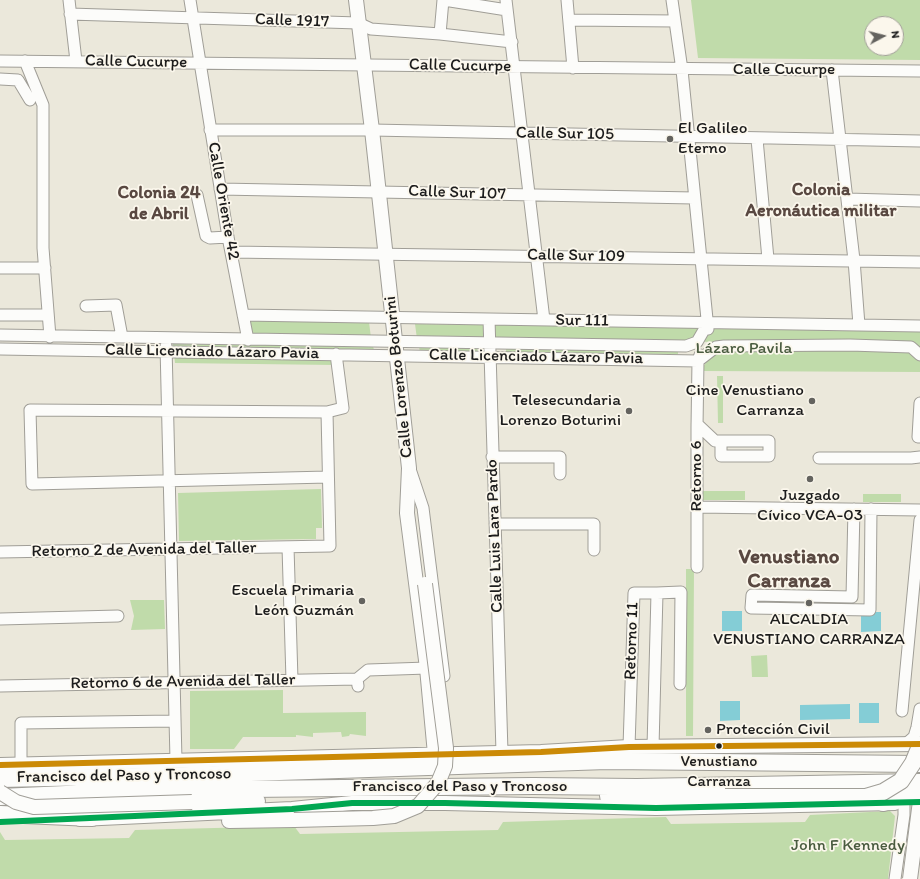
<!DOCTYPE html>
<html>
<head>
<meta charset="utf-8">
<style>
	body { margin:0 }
	#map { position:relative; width:920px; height:879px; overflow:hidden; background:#ebe8db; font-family:Itim,sans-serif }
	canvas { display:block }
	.north { position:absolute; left:864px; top:16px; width:40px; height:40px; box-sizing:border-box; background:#fbf7ec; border:1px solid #a29f99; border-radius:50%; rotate:83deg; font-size:11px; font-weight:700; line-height:16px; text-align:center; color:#1c1c1c }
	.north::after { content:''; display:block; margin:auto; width:14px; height:18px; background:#64635f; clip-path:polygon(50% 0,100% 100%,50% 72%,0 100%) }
</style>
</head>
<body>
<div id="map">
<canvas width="920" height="879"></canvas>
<div class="north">N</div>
</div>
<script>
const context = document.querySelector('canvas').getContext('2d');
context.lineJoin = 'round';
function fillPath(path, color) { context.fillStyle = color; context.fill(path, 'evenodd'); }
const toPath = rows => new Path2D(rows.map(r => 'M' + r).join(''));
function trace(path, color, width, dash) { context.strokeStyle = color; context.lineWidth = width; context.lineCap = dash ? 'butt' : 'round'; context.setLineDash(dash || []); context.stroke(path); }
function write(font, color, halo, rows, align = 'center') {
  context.font = font + ' Itim,sans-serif'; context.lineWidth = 3.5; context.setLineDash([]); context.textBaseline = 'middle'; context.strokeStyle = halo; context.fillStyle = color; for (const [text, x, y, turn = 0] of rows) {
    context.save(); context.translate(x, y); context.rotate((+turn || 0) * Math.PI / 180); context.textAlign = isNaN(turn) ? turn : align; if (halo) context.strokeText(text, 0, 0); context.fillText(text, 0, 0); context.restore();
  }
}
fillPath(toPath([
	[691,0,920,0,920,60,698,58],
	[872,24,896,24,896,48,872,48],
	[248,320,369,322,371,338,251,335],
	[415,324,920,330,920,372,702,371,702,368,722,342,417,339],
	[173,344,373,346,374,350,173,347],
	[419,347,477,348,478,353,420,352],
	[506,348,678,349,678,354,506,353],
	[174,354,334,359,335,365,175,363],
	[717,376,723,376,723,423,718,423],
	[321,489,322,528,316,528,316,539,179,541,178,493],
	[703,491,745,491,745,500,703,500],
	[863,494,901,494,901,502,863,502],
	[686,569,694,569,693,736,686,736],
	[130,600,164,600,165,629,131,630,134,616],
	[767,655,768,677,752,677,751,656],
	[283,690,283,713,366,712,366,736,350,734,349,736,342,737,341,732,313,733,313,737,296,735,296,737,243,737,234,749,190,749,190,691],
	[890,811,895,816,888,879,0,879,0,832,5,840,129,838,135,830,294,826,300,834,498,830,503,822,666,817,671,824,805,822,810,815]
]), '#c0dbaa');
fillPath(toPath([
	[722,611,742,611,742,631,722,631],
	[861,612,881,612,881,631,861,632],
	[720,701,740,701,740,720,720,721],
	[859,703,879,703,879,723,859,723],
	[850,704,850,719,800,720,800,705]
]), '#84cdd6');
const minor = toPath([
	[69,0,76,61],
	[190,0,228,237,248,340],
	[444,0,507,10],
	[506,0,544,320],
	[567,0,573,68],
	[672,0,682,70,708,329],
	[70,14,358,23,371,29,440,34,512,42],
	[569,20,675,21],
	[440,34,443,0],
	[0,61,920,71],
	[25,61,43,105,43,248,50,337],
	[832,70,854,260,859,325],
	[0,79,18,80,30,100],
	[210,130,372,130,920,141],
	[757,139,768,259],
	[220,189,694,198],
	[197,195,206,236,210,238,228,237],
	[847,199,920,201],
	[231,252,920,262],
	[0,268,45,268],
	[86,306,116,305,122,337],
	[0,315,48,315],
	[243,315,920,326],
	[489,319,502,752],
	[0,335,686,346,697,342,708,323],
	[166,346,176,760],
	[0,349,698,361,716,347,724,346,850,345,911,347,920,355],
	[920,403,918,437,920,437],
	[697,424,715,441,769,441,769,456,721,456,721,441],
	[492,457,560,457,560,474],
	[819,458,911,458,920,457],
	[411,472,423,508,444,676],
	[328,477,32,484,30,410,327,412,343,408,336,354],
	[697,507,920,510],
	[854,509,852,597,752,595,751,608,870,610,871,509],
	[495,524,594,524,594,550],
	[288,547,292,680],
	[0,552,330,546,327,412],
	[697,567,697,427,698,361,700,355],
	[657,593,681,592,680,684],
	[0,619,118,616],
	[357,679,368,670,427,668],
	[0,686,357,679,358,686],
	[902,711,920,520],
	[907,743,914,737,917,727,920,709],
	[629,747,634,593,657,593,653,747],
	[21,764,21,723,175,721],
	[895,879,904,815,904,802]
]);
const major = toPath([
	[356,0,372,130,409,468,407,513,427,668,435,754],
	[0,765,541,752,629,747,920,744],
	[192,802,258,801],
	[80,819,292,809,352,803,445,803,656,808,895,803],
	[229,821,294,820]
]);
const highway = toPath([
	[0,779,190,775,607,761,920,764],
	[608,796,637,799,725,797],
	[0,797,154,790,533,786,637,787,920,782],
	[883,803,920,793],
	[0,814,92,818]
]);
trace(minor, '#a09e97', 13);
trace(major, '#a09e97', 16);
trace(highway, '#a09e97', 18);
trace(minor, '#fcfcfa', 11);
trace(major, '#fcfcfa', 14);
trace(highway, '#fcfcfa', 16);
const majorBridge = toPath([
	[0,792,16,802,34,807,192,802],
	[294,820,373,818,394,816,418,806,438,783,445,766,446,748,425,584],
	[910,879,920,801]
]);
const highwayBridge = toPath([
	[725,797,866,797,883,792,901,781,913,763,920,746]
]);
trace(majorBridge, '#a09e97', 16, []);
trace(highwayBridge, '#a09e97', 18, []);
trace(majorBridge, '#fcfcfa', 14);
trace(highwayBridge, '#fcfcfa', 16);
trace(toPath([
	[0,765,541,752,629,747,920,744]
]), '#cb8a06', 6);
trace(toPath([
	[0,822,292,809,352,803,445,803,656,808,920,802]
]), '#00a651', 6);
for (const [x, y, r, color] of [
	[670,139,4,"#64635f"],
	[812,401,4,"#64635f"],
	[629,411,4,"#64635f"],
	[810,479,4,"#64635f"],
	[362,601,4,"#64635f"],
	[809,603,4,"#64635f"],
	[708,730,4,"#64635f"],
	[719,746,3.5,"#1c1c1c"]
]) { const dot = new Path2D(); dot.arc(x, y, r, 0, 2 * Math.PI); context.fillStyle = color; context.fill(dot); trace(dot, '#fbf7ec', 1.5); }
write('16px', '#1c1c1c', '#fbf7ec', [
	["Venustiano",719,762],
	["Carranza",719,782]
]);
write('17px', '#1c1c1c', '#fbf7ec', [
	["Calle 1917",292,21,2],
	["Calle Cucurpe",136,62,1],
	["Calle Cucurpe",460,66,1],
	["Calle Cucurpe",784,70],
	["Calle Sur 105",565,134,1],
	["Calle Sur 107",457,193,2],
	["Calle Oriente 42",223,201,80],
	["Calle Sur 109",576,256,1],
	["Sur 111",582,321,1],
	["Calle Licenciado Lázaro Pavia",212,352,1],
	["Calle Licenciado Lázaro Pavia",536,357,1],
	["Calle Lorenzo Boturini",399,377,-96],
	["Retorno 6",697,476,-90],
	["Calle Luis Lara Pardo",495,536,-92],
	["Retorno 2 de Avenida del Taller",144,550,-1],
	["Retorno 11",632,641,-88],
	["Retorno 6 de Avenida del Taller",183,682,-1],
	["Francisco del Paso y Troncoso",124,776,-1],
	["Francisco del Paso y Troncoso",460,787]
]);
write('17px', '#1c1c1c', '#fbf7ec', [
	["El Galileo",678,129,"left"],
	["Eterno",678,149,"left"],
	["Cine Venustiano",804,391],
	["Carranza",804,411],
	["Telesecundaria",621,401],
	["Lorenzo Boturini",621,421],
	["Juzgado",810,496,"center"],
	["Cívico VCA-03",810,516,"center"],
	["Escuela Primaria",354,591],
	["León Guzmán",354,611],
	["ALCALDIA",809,620,"center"],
	["VENUSTIANO CARRANZA",809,640,"center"],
	["Protección Civil",716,730,"left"]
], 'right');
write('17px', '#495b3f', '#fbf7ec', [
	["Lázaro Pavila",744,349],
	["John F Kennedy",848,846]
]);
write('bold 18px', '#594841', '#fbf7ec', [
	["Colonia",821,190],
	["Aeronáutica militar",821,211],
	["Colonia 24",159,193],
	["de Abril",159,214]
]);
write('bold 21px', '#594841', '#fbf7ec', [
	["Venustiano",789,558],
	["Carranza",789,582]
]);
</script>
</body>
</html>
